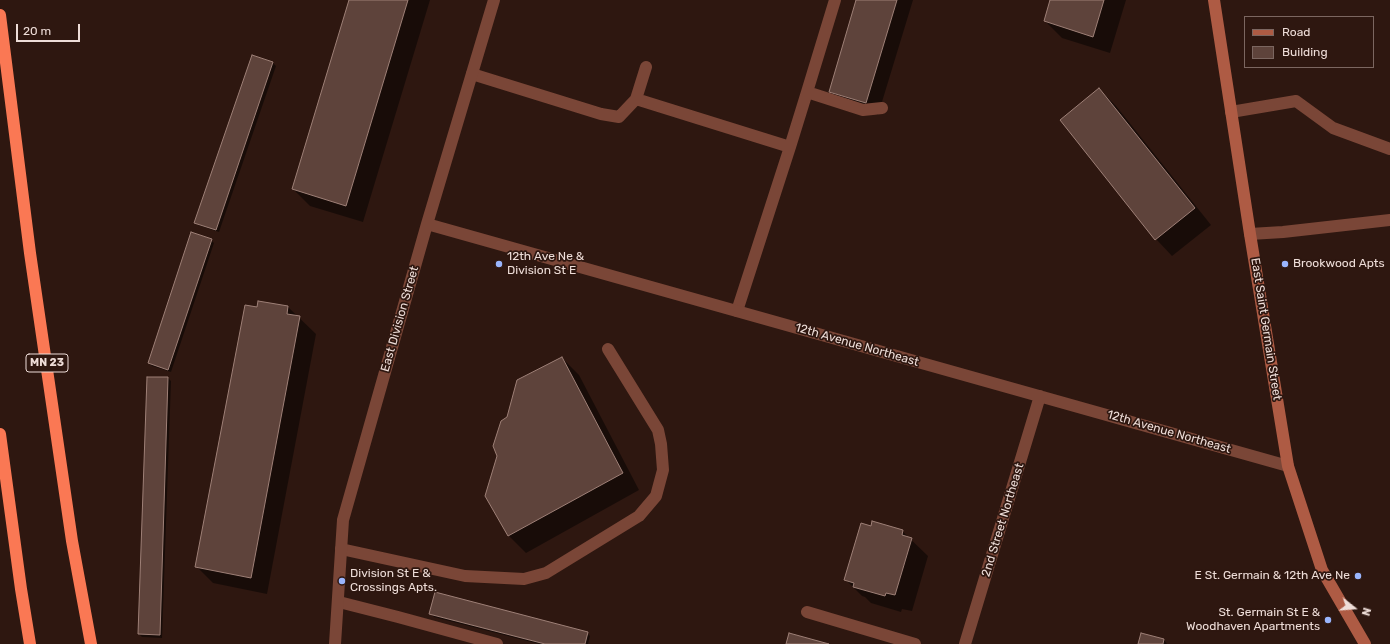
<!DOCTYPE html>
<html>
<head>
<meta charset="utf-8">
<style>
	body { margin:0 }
	#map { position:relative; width:1390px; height:644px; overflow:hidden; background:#2e1710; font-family:Rubik,sans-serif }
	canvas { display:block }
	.legend { position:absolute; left:1244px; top:16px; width:130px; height:52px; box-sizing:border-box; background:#2e1710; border:1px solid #7b6660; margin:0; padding:5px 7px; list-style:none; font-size:12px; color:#eeddd8 }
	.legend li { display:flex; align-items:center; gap:8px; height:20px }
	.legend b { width:20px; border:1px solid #7b6660 }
	.north { position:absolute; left:1334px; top:588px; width:40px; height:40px; -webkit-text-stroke:3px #2e1710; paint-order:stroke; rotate:107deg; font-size:11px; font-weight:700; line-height:16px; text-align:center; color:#eeddd8 }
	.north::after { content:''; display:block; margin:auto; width:14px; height:18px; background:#eeddd8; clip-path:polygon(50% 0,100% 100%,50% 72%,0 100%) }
	.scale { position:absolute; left:16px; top:24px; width:64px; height:18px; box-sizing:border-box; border:2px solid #eeddd8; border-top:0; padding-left:5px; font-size:12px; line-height:14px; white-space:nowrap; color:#eeddd8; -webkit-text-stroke:3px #2e1710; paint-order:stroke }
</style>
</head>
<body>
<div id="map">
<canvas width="1390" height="644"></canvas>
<ul class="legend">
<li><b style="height:5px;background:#ae5b44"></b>Road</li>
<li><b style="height:11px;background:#5e433b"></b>Building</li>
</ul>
<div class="north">N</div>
<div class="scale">20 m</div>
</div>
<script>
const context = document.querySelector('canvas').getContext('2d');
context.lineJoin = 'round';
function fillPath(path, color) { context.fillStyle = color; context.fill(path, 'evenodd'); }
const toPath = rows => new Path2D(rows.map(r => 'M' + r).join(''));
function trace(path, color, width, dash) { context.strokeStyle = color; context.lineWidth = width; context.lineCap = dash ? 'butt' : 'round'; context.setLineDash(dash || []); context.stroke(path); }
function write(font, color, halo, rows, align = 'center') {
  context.font = font + ' Rubik,sans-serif'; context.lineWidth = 3.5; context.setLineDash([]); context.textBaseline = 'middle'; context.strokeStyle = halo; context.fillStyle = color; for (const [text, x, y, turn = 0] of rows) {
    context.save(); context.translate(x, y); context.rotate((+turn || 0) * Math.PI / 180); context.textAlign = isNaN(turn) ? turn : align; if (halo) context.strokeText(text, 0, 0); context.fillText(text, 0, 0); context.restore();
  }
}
fillPath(toPath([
	[350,0,430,0,363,222,310,206,293,189],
	[857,0,913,0,878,115,842,105,830,92],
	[1051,0,1126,0,1110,53,1062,38,1045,21],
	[252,56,273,63,276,66,219,232,198,225,195,222],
	[1099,89,1116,106,1211,225,1172,256,1156,239],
	[211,240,214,243,171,372,152,366,149,363],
	[288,307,316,334,267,594,213,583,196,566],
	[562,358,579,375,639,490,526,553,509,536,486,496,508,418],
	[148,378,168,378,171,381,162,638,142,637,139,634],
	[902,531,928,556,912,611,902,609,901,612,871,603,865,597,862,596,845,579],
	[430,613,587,633,590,636,588,644,539,644,434,617],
	[1141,634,1164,640,1167,644,1139,644]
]), '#0007');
const building = toPath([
	[349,0,408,0,346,206,292,189,349,0],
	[856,0,897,0,866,103,829,92,856,0],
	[1050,0,1104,0,1093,37,1044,21,1050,0],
	[252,55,273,62,216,230,194,223,252,55],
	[1099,88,1195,208,1155,240,1060,120,1099,88],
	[191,232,212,239,168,370,148,363,191,232],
	[258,301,288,306,287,314,300,316,251,578,195,567,245,305,257,307,258,301],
	[562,357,623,473,508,536,485,496,497,456,493,446,501,421,507,417,517,380,562,357],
	[147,377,168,377,160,635,138,634,147,377],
	[872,521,903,530,902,535,912,538,895,595,886,593,885,596,853,587,854,583,844,580,861,523,871,526,872,521],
	[435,592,588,632,585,644,545,644,429,614,435,592],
	[789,633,829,644,786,644,789,633],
	[1141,633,1164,639,1163,644,1138,644,1141,633]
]);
fillPath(building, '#5e433b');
trace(building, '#9e8077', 1);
trace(toPath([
	[835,0,807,92,863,110,882,108],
	[646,67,636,99,790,147,807,92],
	[472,74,601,114,619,117,636,99],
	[1231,112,1296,101,1333,128,1390,149],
	[1250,234,1283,232,1390,220],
	[737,311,790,147],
	[341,549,465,576,524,579,546,573,639,516,656,496,663,470,661,444,658,430,608,349],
	[339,602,398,617,497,644],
	[807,612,915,644]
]), '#7a4637', 12);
trace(toPath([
	[427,224,1288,466],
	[335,644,343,520,427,224,494,0],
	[965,644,1040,396]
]), '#7a4637', 12);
trace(toPath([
	[1214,0,1250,234,1288,466,1322,570,1365,644]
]), '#ae5b44', 12);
trace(toPath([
	[0,15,30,253,72,541,91,644],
	[0,434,21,589,30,644]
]), '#fa7854', 12);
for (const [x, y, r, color] of [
	[499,264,4,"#9ab5fd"],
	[1285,264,4,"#9ab5fd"],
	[1358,576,4,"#9ab5fd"],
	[342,581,4,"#9ab5fd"],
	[1328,620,4,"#9ab5fd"]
]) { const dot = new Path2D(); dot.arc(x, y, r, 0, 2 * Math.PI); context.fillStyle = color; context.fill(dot); trace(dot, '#2e1710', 1.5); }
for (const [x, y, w] of [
	[47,363,42]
]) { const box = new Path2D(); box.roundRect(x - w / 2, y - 9, w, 18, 3); context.fillStyle = '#2e1710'; context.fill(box); trace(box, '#eeddd8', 1); }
write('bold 11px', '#eeddd8', null, [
	["MN 23",47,363]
]);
write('12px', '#eeddd8', '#2e1710', [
	["12th Ave Ne &",507,257],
	["Division St E",507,271],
	["Brookwood Apts",1293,264],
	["Division St E &",350,574],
	["Crossings Apts.",350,588],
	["E St. Germain & 12th Ave Ne",1350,576,"right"],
	["St. Germain St E &",1320,613,"right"],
	["Woodhaven Apartments",1320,627,"right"]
], 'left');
write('12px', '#eeddd8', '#2e1710', [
	["East Division Street",400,319,-74],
	["East Saint Germain Street",1266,329,81],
	["12th Avenue Northeast",857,345,16],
	["12th Avenue Northeast",1169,432,16],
	["2nd Street Northeast",1003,520,-73]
]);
</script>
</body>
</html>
